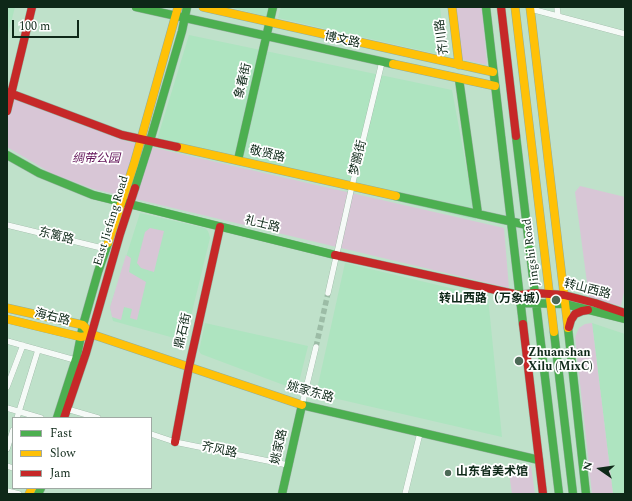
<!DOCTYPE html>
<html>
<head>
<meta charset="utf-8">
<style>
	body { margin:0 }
	#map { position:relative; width:632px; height:501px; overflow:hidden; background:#bfe1ca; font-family:Spectral,serif }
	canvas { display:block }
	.frame { position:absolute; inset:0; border:8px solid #0e2818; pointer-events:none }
	.legend { position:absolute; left:12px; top:417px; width:140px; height:72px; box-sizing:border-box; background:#fff; border:1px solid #9fa9a3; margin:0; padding:5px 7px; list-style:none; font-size:12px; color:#0e2818 }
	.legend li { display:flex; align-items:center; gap:8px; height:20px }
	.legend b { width:20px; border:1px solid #9fa9a3 }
	.north { position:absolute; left:580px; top:449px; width:40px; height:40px; -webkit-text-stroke:3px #fff; paint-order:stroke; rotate:283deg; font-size:11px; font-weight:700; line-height:16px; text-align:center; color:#0e2818 }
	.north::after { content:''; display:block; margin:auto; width:14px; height:18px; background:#0e2818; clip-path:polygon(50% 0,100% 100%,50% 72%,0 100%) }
	.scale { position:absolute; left:12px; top:20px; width:67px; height:18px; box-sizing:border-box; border:2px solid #0e2818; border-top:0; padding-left:5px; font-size:12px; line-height:14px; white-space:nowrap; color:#0e2818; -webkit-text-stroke:3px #fff; paint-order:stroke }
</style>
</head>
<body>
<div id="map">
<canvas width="632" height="501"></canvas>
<div class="frame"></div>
<ul class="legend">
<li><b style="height:5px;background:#4caf50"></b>Fast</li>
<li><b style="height:5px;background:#ffc107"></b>Slow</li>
<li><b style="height:5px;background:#c62828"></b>Jam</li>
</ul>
<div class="north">N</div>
<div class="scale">100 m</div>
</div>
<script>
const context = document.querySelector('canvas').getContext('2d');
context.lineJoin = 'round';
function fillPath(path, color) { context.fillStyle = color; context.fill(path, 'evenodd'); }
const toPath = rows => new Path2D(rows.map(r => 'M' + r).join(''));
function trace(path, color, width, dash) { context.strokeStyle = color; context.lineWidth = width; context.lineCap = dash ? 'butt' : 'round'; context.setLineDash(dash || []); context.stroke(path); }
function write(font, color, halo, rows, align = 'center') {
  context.font = font + ' Spectral,"Noto Sans SC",serif'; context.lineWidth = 3.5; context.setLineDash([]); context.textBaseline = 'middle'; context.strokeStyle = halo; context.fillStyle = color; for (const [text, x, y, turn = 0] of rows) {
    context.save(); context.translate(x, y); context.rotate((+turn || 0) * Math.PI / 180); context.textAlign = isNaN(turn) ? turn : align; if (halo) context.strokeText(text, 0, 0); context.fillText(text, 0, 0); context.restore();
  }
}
fillPath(toPath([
	[7,7,15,7,7,38],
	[229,7,270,7,268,17],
	[281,7,440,7,446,56,278,18],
	[189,35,452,90,476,220,156,143],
	[140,213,205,228,208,231,209,234,210,238,185,341,113,321,110,307],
	[345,263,488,297,502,437,316,394],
	[205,323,308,346,297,390,201,354,199,351],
	[592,323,625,334,625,494,613,494]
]), '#aee4c0');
fillPath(toPath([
	[452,7,482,7,487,65,456,58],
	[7,96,129,142,504,228,509,288,93,189,51,173,7,147],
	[580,186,625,197,625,288,621,306,589,298,575,192],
	[150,228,164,231,154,272,141,268,137,263,145,232],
	[126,255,131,258,129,272,146,282,137,320,130,318,132,309,124,307,121,320,112,317,110,307],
	[592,323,613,494,592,494,575,337,579,328,585,324],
	[508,466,531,466,535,494,512,494]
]), '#d8c6d6');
trace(toPath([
	[316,347,328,293]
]), '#9cbca6', 5.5, [5.5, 3]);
const street = toPath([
	[557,7,558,16],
	[531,9,625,34],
	[7,225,106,249],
	[328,293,352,186,382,62],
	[7,341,75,360],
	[7,387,23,345],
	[302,405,316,347],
	[7,408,41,418],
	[67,409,98,418],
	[17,418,38,350],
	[151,434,175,442,288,465],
	[7,449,13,430],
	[7,466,13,468],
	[7,491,19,494],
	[405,494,420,433]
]);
const fast = toPath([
	[136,7,393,64],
	[486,7,523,324],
	[459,79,478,214],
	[516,136,559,494],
	[7,155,39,173,93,195,335,255],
	[238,160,273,7],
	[135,188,150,141,182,31,187,7],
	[396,196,527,225],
	[520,303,565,304,625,319],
	[568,328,586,494],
	[554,332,573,494],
	[302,405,539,460],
	[57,418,77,356,83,325,98,272,108,243],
	[38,494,41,488],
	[282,494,302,405]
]);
const slow = toPath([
	[203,7,493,72],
	[452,7,459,65],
	[515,7,554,332],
	[530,7,568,328],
	[393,64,495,86],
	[177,147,396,196],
	[108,243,134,164,178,7],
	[7,308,83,325,91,334,302,405],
	[7,319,81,337,86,336],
	[29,494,32,488]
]);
const jam = toPath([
	[501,7,516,136],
	[7,92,122,135,177,147],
	[7,111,32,7],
	[335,255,519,295,535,293,564,295,595,303,625,313],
	[523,324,543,494],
	[569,327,571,320,575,314,582,311,588,310],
	[64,418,86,353,120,234,135,188],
	[175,442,189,367,220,227]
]);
trace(street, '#92ad9b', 6);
trace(fast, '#92ad9b', 9);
trace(slow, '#92ad9b', 9);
trace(jam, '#92ad9b', 9);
trace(street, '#f5faf7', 5.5);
trace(fast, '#4caf50', 8);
trace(slow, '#ffc107', 8);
trace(jam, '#c62828', 8);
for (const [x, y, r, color] of [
	[556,300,5,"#4c6956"],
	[519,361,5,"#4c6956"],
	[448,473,4,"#4c6956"]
]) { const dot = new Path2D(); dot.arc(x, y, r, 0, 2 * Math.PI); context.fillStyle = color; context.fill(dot); trace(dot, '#fff', 1.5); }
write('12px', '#0e2818', '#fff', [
	["齐川路",443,37,-97],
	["博文路",342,41,12],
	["象春街",244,81,-77],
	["敬贤路",267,155,13],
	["梦鹏街",359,158,-76],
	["East Jiefang Road",112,221,-73],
	["礼士路",262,225,14],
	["东篱路",56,237,14],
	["Jingshi Road",532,252,-97],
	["转山西路",587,290,14],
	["海右路",52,318,14],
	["鼎石街",184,331,-77],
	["姚家东路",310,393,16],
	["姚家路",280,447,-77],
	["齐风路",219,451,12]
]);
write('italic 12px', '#621358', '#fff', [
	["绸带公园",96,160]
]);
write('bold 12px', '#0e2818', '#fff', [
	["转山西路（万象城）",547,300,"right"],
	["Zhuanshan",528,354],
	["Xilu (MixC)",528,368],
	["山东省美术馆",456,473]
], 'left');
</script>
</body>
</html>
